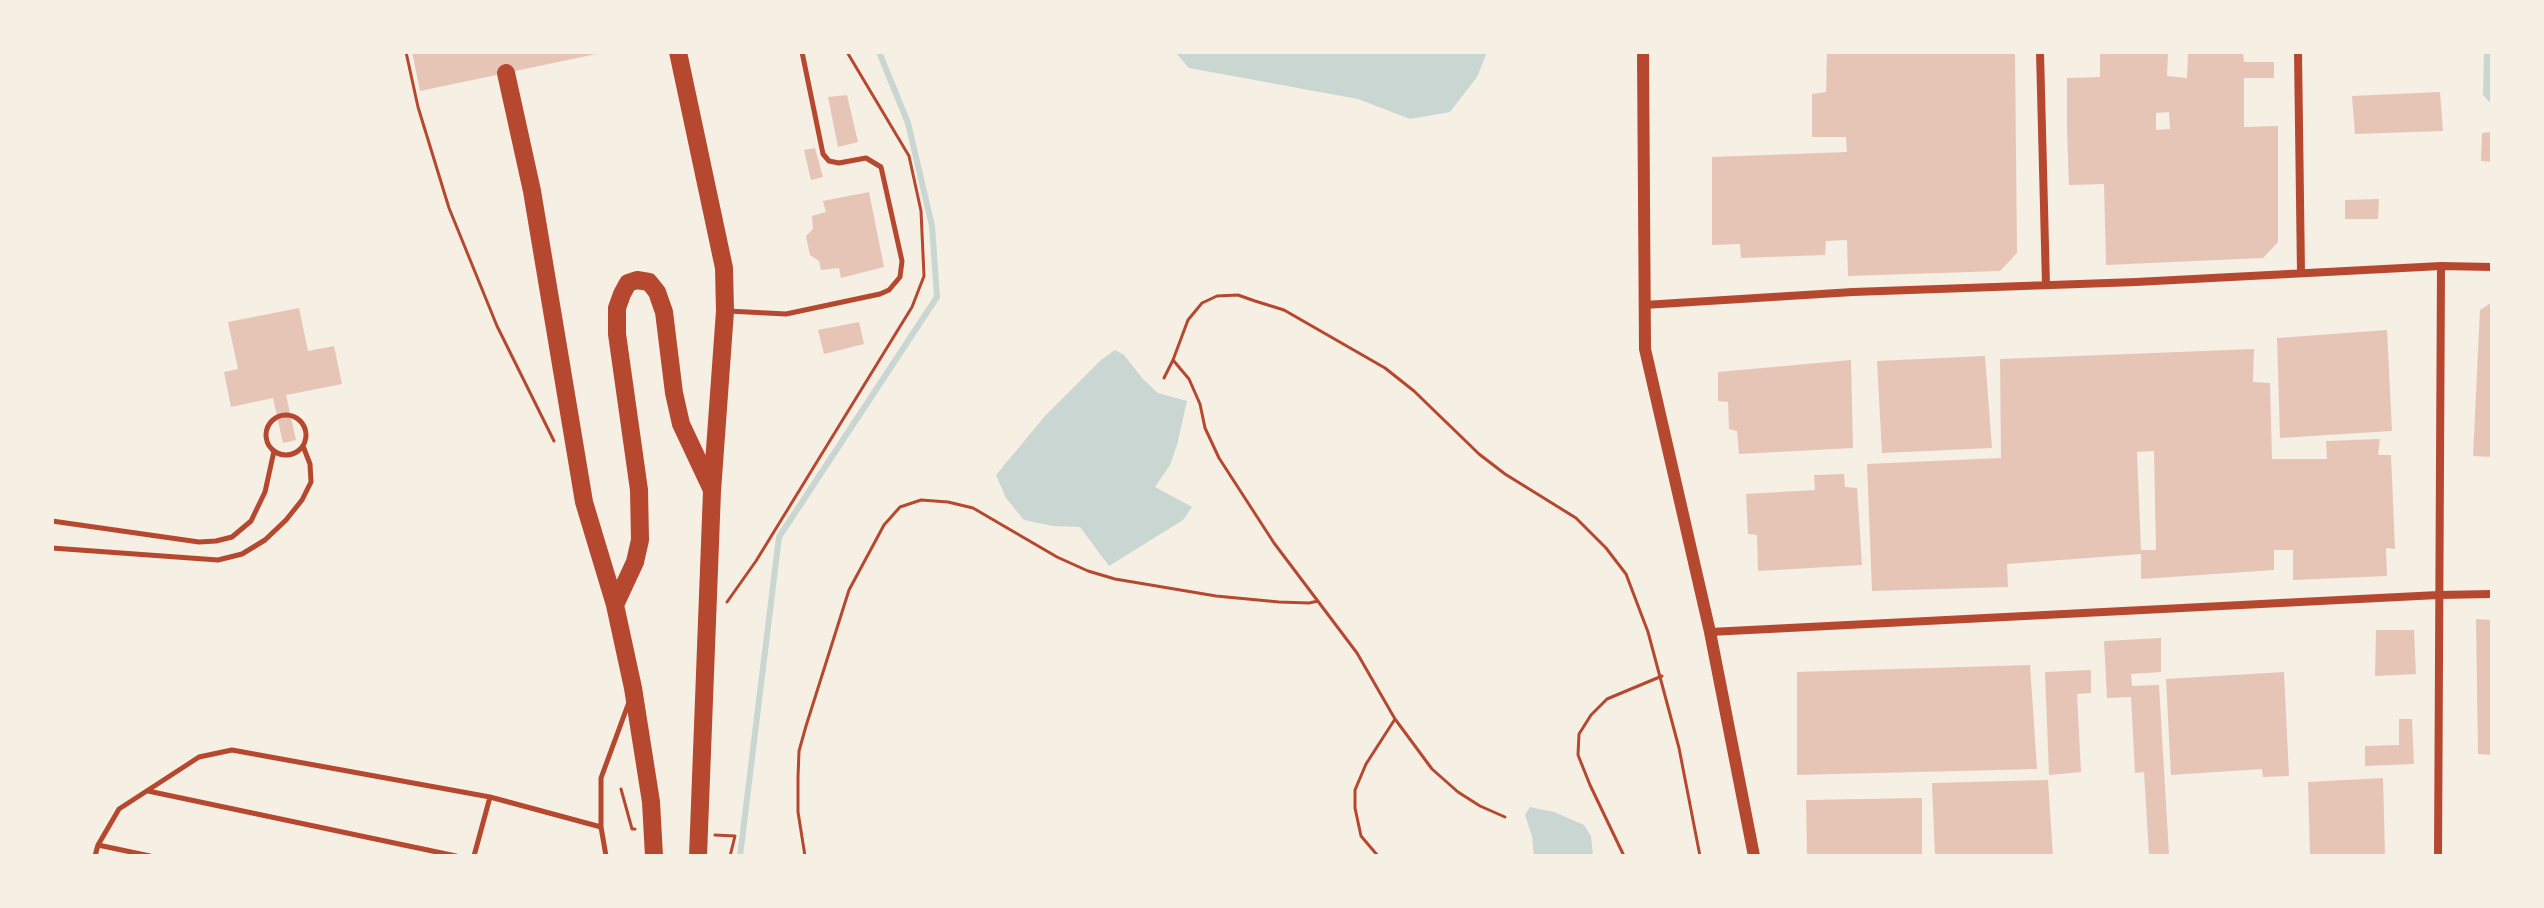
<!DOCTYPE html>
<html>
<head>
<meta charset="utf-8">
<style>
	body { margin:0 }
	#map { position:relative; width:2544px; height:908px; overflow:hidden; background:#f6efe4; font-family:"Fira Sans",sans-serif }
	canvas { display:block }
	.frame { position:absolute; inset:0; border:54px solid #f6efe4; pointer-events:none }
</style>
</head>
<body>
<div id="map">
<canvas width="2544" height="908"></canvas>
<div class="frame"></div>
</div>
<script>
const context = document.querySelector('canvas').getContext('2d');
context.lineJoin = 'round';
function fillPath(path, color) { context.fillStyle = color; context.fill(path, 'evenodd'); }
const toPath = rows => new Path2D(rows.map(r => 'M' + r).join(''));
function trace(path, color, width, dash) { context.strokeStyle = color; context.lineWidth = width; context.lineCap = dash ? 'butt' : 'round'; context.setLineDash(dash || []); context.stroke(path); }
fillPath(toPath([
	[1175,52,1487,52,1477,77,1450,112,1410,119,1358,99,1189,68],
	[2484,52,2492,52,2492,105,2483,95],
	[1115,350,1124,355,1143,379,1158,393,1187,401,1177,445,1170,465,1155,487,1192,507,1183,520,1109,566,1080,527,1053,526,1024,520,1006,498,996,475,1045,416,1101,360],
	[1530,807,1554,812,1584,825,1591,836,1593,856,1534,856,1532,836,1525,815]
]), '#c9d6d2');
trace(toPath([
	[740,856,779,537,937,297,932,226,908,123,879,52]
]), '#c9d6d2', 6);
fillPath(toPath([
	[412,52,601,52,601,53,420,91],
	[1827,52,2015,52,2017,253,2000,271,1848,276,1847,240,1826,241,1825,255,1741,258,1740,244,1712,245,1712,157,1847,152,1846,137,1812,137,1812,94,1826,92],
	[2100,52,2168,52,2167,76,2187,78,2188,52,2243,52,2244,62,2274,62,2274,78,2244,78,2244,127,2278,126,2278,242,2263,258,2106,265,2104,184,2069,185,2067,131,2067,78,2100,77],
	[2169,112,2170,129,2156,130,2156,113],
	[2440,92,2443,131,2355,134,2352,96],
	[847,95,858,142,838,147,828,97],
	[2492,132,2492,162,2481,161,2482,133],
	[815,148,823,177,811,180,804,150],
	[869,192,884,267,841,278,839,268,821,270,819,261,810,255,806,236,813,229,812,216,826,212,823,201],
	[2379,199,2378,219,2345,219,2345,200],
	[2492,302,2492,457,2473,456,2480,310],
	[299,308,308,351,334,346,342,384,286,395,296,440,283,443,273,398,231,407,224,372,238,369,228,322],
	[859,322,864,344,824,354,818,330],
	[2387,330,2392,431,2280,438,2277,338],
	[2254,349,2253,382,2270,383,2272,459,2327,459,2326,441,2380,439,2378,455,2391,455,2395,549,2386,548,2387,576,2293,580,2293,550,2274,550,2274,570,2141,579,2141,554,2007,564,2008,587,1872,591,1867,464,2001,458,2000,359],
	[2154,451,2156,550,2141,550,2137,452],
	[1985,356,1992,448,1882,453,1877,361],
	[1851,360,1853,448,1739,454,1737,431,1729,429,1728,402,1718,401,1718,372],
	[1844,474,1845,487,1857,488,1862,565,1758,571,1757,535,1748,534,1746,494,1815,490,1814,475],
	[2476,619,2492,620,2492,755,2478,754],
	[2376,630,2414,630,2416,674,2375,676],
	[2161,638,2161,672,2131,674,2132,686,2159,685,2169,854,2149,856,2144,772,2135,773,2131,697,2107,698,2104,641],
	[2030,665,2037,769,1797,775,1797,672],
	[2091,670,2091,693,2077,694,2081,772,2049,775,2045,672],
	[2284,672,2289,776,2263,777,2262,769,2171,775,2166,679],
	[2399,719,2412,719,2414,764,2365,766,2365,746,2399,745],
	[2383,778,2385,856,2310,856,2308,782],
	[2048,780,2053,856,1935,856,1932,783],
	[1922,798,1922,856,1807,856,1806,800]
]), '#e6c5b7');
trace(toPath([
	[406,52,418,107,449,208,497,326,554,441],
	[1173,360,1189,379,1200,404,1205,428,1219,458,1274,543,1357,653,1395,719,1432,769,1458,792,1480,806,1505,817],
	[1164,378,1173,360,1188,320,1202,303,1217,296,1238,295,1255,301,1284,310,1385,368,1414,391,1479,454,1505,474,1576,518,1606,548,1626,574,1648,632,1679,748,1700,856],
	[727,602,756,561,912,307,924,276,921,211,909,156,847,52],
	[621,789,632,829,635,829],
	[715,835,735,836,730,856],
	[805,856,798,812,798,777,799,751,806,726,849,590,884,525,900,507,921,500,948,502,973,508,1057,557,1088,571,1115,579,1216,596,1279,602,1309,603,1318,601],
	[1378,856,1361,836,1355,808,1355,790,1366,764,1395,719],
	[1624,856,1590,785,1578,755,1579,734,1591,715,1607,699,1662,676]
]), '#b5482f', 3);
trace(toPath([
	[728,311,786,314,880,294,889,290,900,277,902,261,881,167,866,158,839,163,829,161,823,154,802,52],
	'266 435a20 20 0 1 1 40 0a20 20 0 1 1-40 0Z',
	[52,521,199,542,216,541,232,537,251,521,265,492,274,451],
	[52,548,218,560,242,554,265,540,286,520,302,500,311,482,310,464,303,446],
	[148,791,456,856],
	[98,845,150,856],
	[95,856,98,845,119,809,199,757,232,750,490,797,601,827],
	[474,856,490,797],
	[606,856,601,827,601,778,629,702]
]), '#b5482f', 5);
trace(toPath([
	[2040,52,2046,285],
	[2298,52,2301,273],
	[1644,305,1853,292,2136,282,2441,266,2492,267],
	[1710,632,2438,595,2492,594],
	[2438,856,2441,266]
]), '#b5482f', 8);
trace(toPath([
	[1643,52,1645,349,1710,632,1754,856]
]), '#b5482f', 12);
trace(toPath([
	[678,52,724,268,725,311,712,491,698,856],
	[506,73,532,191,584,502,615,605,633,688,651,802,654,856],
	[615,605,635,562,640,540,639,490,617,334,617,308,622,294,628,283,637,280,649,282,657,292,664,312,674,393,681,424,712,490]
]), '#b5482f', 18);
</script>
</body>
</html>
